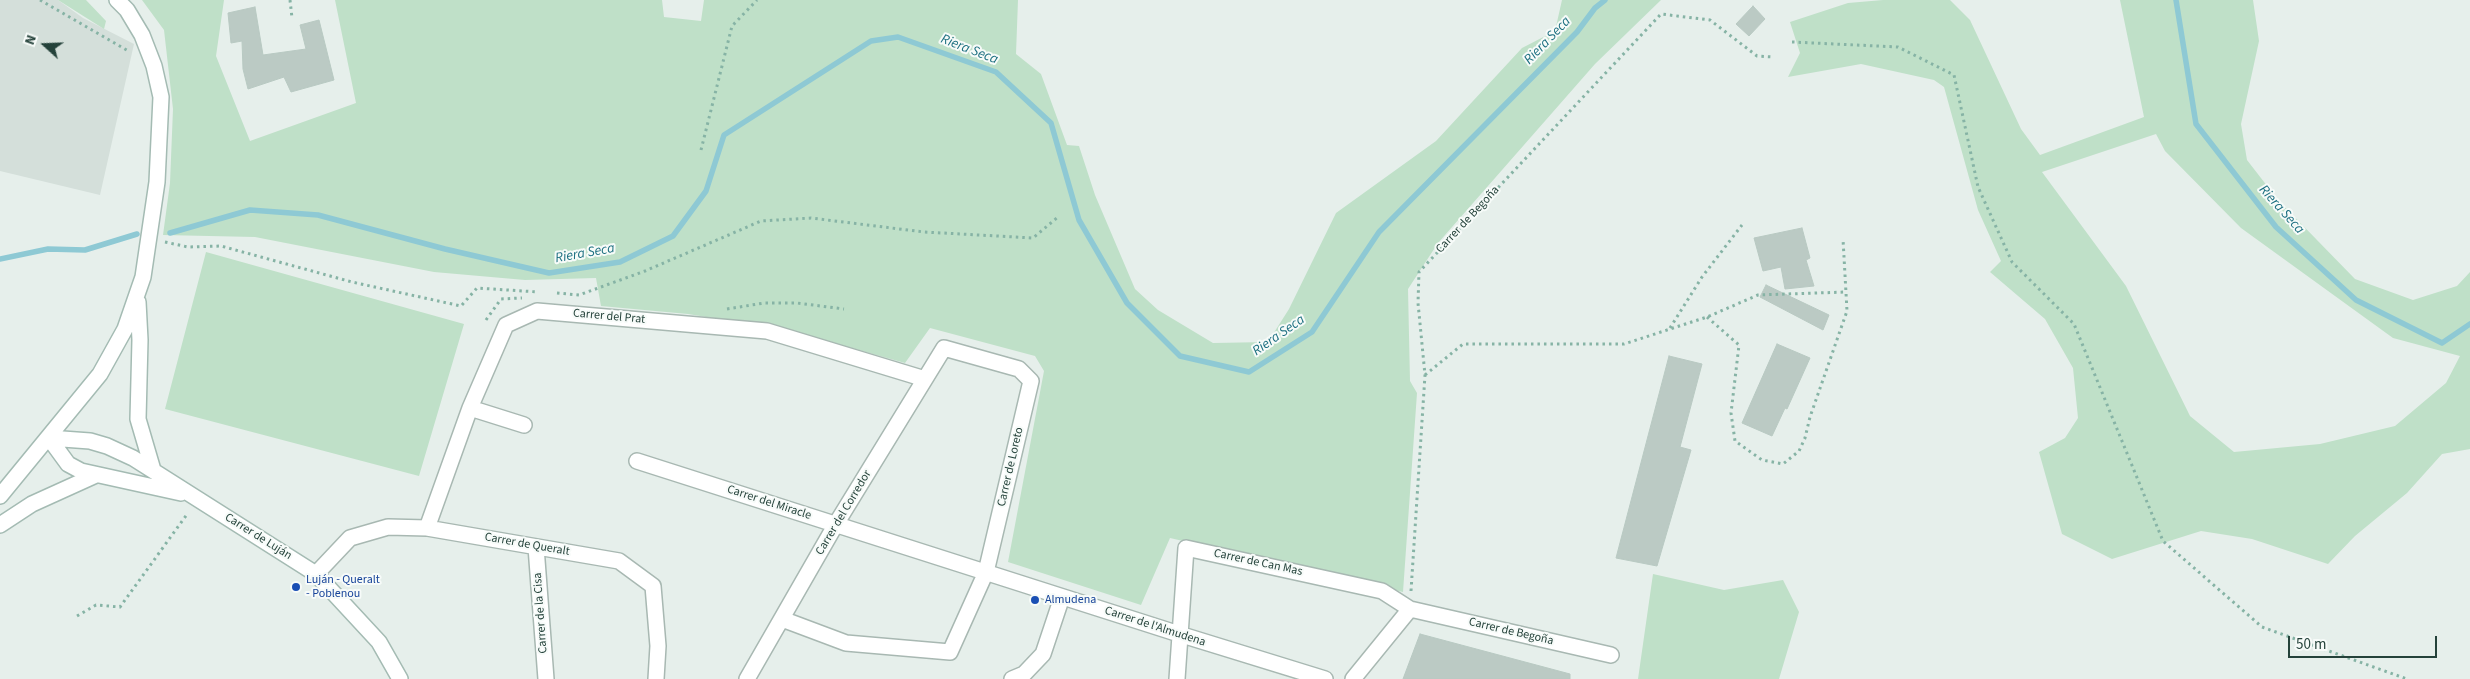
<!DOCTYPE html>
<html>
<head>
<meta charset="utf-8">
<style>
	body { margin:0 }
	#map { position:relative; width:2470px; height:679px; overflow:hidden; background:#e6efeb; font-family:"Source Sans 3",sans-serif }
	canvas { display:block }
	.north { position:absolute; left:20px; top:20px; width:50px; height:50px; -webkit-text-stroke:4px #f7fbf9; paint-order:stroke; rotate:290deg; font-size:14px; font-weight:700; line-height:20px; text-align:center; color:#24423a }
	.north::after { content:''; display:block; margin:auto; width:18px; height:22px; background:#24423a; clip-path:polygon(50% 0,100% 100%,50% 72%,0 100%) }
	.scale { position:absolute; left:2288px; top:636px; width:149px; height:22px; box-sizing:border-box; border:2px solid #24423a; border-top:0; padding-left:6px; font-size:15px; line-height:18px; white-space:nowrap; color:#24423a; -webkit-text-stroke:4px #f7fbf9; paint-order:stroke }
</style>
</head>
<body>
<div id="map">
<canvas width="2470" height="679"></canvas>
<div class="north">N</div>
<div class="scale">50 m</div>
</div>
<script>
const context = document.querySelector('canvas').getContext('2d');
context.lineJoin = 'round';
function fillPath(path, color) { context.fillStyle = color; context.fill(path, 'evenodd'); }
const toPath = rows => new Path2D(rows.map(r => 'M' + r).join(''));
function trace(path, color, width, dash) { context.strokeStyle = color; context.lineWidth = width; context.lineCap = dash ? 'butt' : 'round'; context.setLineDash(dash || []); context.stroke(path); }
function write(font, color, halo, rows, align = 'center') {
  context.font = font + ' "Source Sans 3",sans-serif'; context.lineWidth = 4; context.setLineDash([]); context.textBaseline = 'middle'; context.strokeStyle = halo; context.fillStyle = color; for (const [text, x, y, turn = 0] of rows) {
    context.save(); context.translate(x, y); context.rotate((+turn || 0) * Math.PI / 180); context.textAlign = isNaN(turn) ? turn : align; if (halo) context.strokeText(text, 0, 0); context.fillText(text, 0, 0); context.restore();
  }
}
fillPath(toPath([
	[0,0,58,0,83,18,134,44,100,195,0,171]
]), '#d4dfda');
fillPath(toPath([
	[58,0,86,0,106,21,104,29],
	[142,0,224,0,216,56,250,141,356,103,335,0,662,0,664,17,701,21,704,0,1018,0,1016,54,1041,74,1067,145,1079,146,1095,195,1135,289,1158,310,1213,343,1268,342,1289,309,1336,213,1436,141,1522,48,1555,31,1562,0,1661,0,1595,64,1438,243,1408,289,1410,381,1417,393,1403,592,1170,538,1141,605,1008,562,1044,371,1035,356,930,328,905,363,791,331,688,314,601,306,596,278,525,280,434,272,255,237,163,235,170,183,173,109,164,30],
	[1883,0,1950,0,1970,20,2021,129,2040,155,2144,117,2120,0,2253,0,2259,41,2241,124,2247,160,2278,200,2355,279,2413,300,2457,286,2470,272,2470,449,2442,454,2407,493,2355,536,2328,564,2252,539,2201,531,2112,559,2062,534,2039,452,2065,438,2078,418,2073,368,2045,319,1990,272,2001,261,1978,210,1944,87,1934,80,1861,64,1788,77,1800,53,1790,22,1848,3],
	[2156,134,2165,151,2241,228,2393,338,2460,356,2446,383,2395,426,2320,444,2234,452,2190,416,2126,286,2042,172],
	[206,252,464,324,419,476,165,409],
	[1653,574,1724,590,1783,580,1799,612,1779,679,1638,679]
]), '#bfe0c8');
trace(toPath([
	[2176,0,2196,124,2276,227,2356,300,2442,343,2470,324],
	[170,233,250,210,318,215,445,249,549,273,620,262,673,236,706,191,724,135,871,41,898,37,996,72,1051,123,1079,220,1127,303,1180,356,1249,372,1312,332,1379,232,1577,32,1595,8,1605,0],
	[0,259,48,249,85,250,137,234]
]), '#8ec9d4', 5.5);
const building = toPath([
	[1753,6,1765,19,1749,36,1736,24,1753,6],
	[255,7,263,55,306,49,300,25,319,20,334,80,291,92,284,77,248,89,243,69,242,41,231,43,228,13,255,7],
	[1802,228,1810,258,1806,260,1814,286,1785,289,1781,267,1763,271,1754,238,1802,228],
	[1766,285,1829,315,1823,330,1760,297,1766,285],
	[1777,344,1810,358,1787,409,1785,408,1772,436,1742,423,1777,344],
	[1669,356,1702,364,1680,447,1691,450,1657,566,1616,558,1669,356],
	[1420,634,1570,674,1570,679,1403,679,1420,634]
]);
fillPath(building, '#bbcac4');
trace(building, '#b8c9c2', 1);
const street = toPath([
	[470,408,524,425],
	[637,461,1179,634,1325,679],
	[427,528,470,408,506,325,537,311,767,331,925,379],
	[536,547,546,679],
	[316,574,350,538,388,527,427,528,619,561,653,586,658,646,656,679],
	[747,679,836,524,944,348,1019,369,1031,381,986,572,950,652,846,643,782,619],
	[1012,679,1024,674,1043,654,1062,597],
	[1177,679,1186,548,1382,591,1410,609],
	[1353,679,1410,609,1611,655]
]);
const secondary = toPath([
	[138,302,140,340,138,419,153,470],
	[49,438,90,441,107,446,133,458,316,574,379,642,400,679],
	[49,438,68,464,81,471,181,493],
	[0,496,100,374,125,329,143,277,157,182,161,97,154,66,142,35,127,10,117,0],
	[0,525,32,504,96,475]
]);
trace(street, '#a8b8b2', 18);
trace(secondary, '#a4bbb3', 18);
trace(toPath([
	[40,0,130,52],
	[290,0,292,18],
	[1792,42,1898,47,1954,75,1978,187,2012,262,2074,324,2163,541,2262,627,2407,679],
	[701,150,732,26,757,0],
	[165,242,188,247,221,246,352,282,461,306,477,288,538,292],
	[557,293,579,295,645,271,761,221,811,218,924,232,1033,238,1058,217],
	[727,309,764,303,797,303,844,309],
	[1707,317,1739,345,1731,413,1735,441,1762,460,1783,464,1799,451,1805,438,1810,417,1847,311,1843,239],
	[486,320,501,299,522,298],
	[1670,328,1702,277,1742,225],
	[1425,375,1463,344,1624,344,1707,317,1758,295,1846,292],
	[1411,591,1425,375,1418,303,1419,272,1661,14,1710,20,1757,56,1774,57],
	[77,616,96,605,120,607,188,513]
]), '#86b3a5', 3, [2.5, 4]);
trace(street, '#fff', 15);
trace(secondary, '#fff', 15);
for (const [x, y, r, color] of [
	[296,587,5,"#1a4fb4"],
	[1035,600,5,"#1a4fb4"]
]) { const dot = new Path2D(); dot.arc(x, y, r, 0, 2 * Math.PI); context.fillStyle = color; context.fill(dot); trace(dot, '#f7fbf9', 2); }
write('12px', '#24423a', '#f7fbf9', [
	["Carrer de Begoña",1468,220,-47],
	["Carrer del Prat",609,317,5],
	["Carrer de Loreto",1011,467,-77],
	["Carrer del Miracle",769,503,18],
	["Carrer del Corredor",844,513,-59],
	["Carrer de Luján",258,537,32],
	["Carrer de Queralt",527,545,10],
	["Carrer de Can Mas",1258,563,12],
	["Carrer de la Cisa",541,613,-94],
	["Carrer de l'Almudena",1155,627,18],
	["Carrer de Begoña",1511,632,13]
]);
write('12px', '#164399', '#f7fbf9', [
	["Luján - Queralt",306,580],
	["- Poblenou",306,594],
	["Almudena",1045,600]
], 'left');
write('italic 14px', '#1c6f80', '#f7fbf9', [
	["Riera Seca",1548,41,-46],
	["Riera Seca",969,50,21],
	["Riera Seca",2281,210,48],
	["Riera Seca",585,254,-10],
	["Riera Seca",1279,336,-35]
]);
</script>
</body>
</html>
